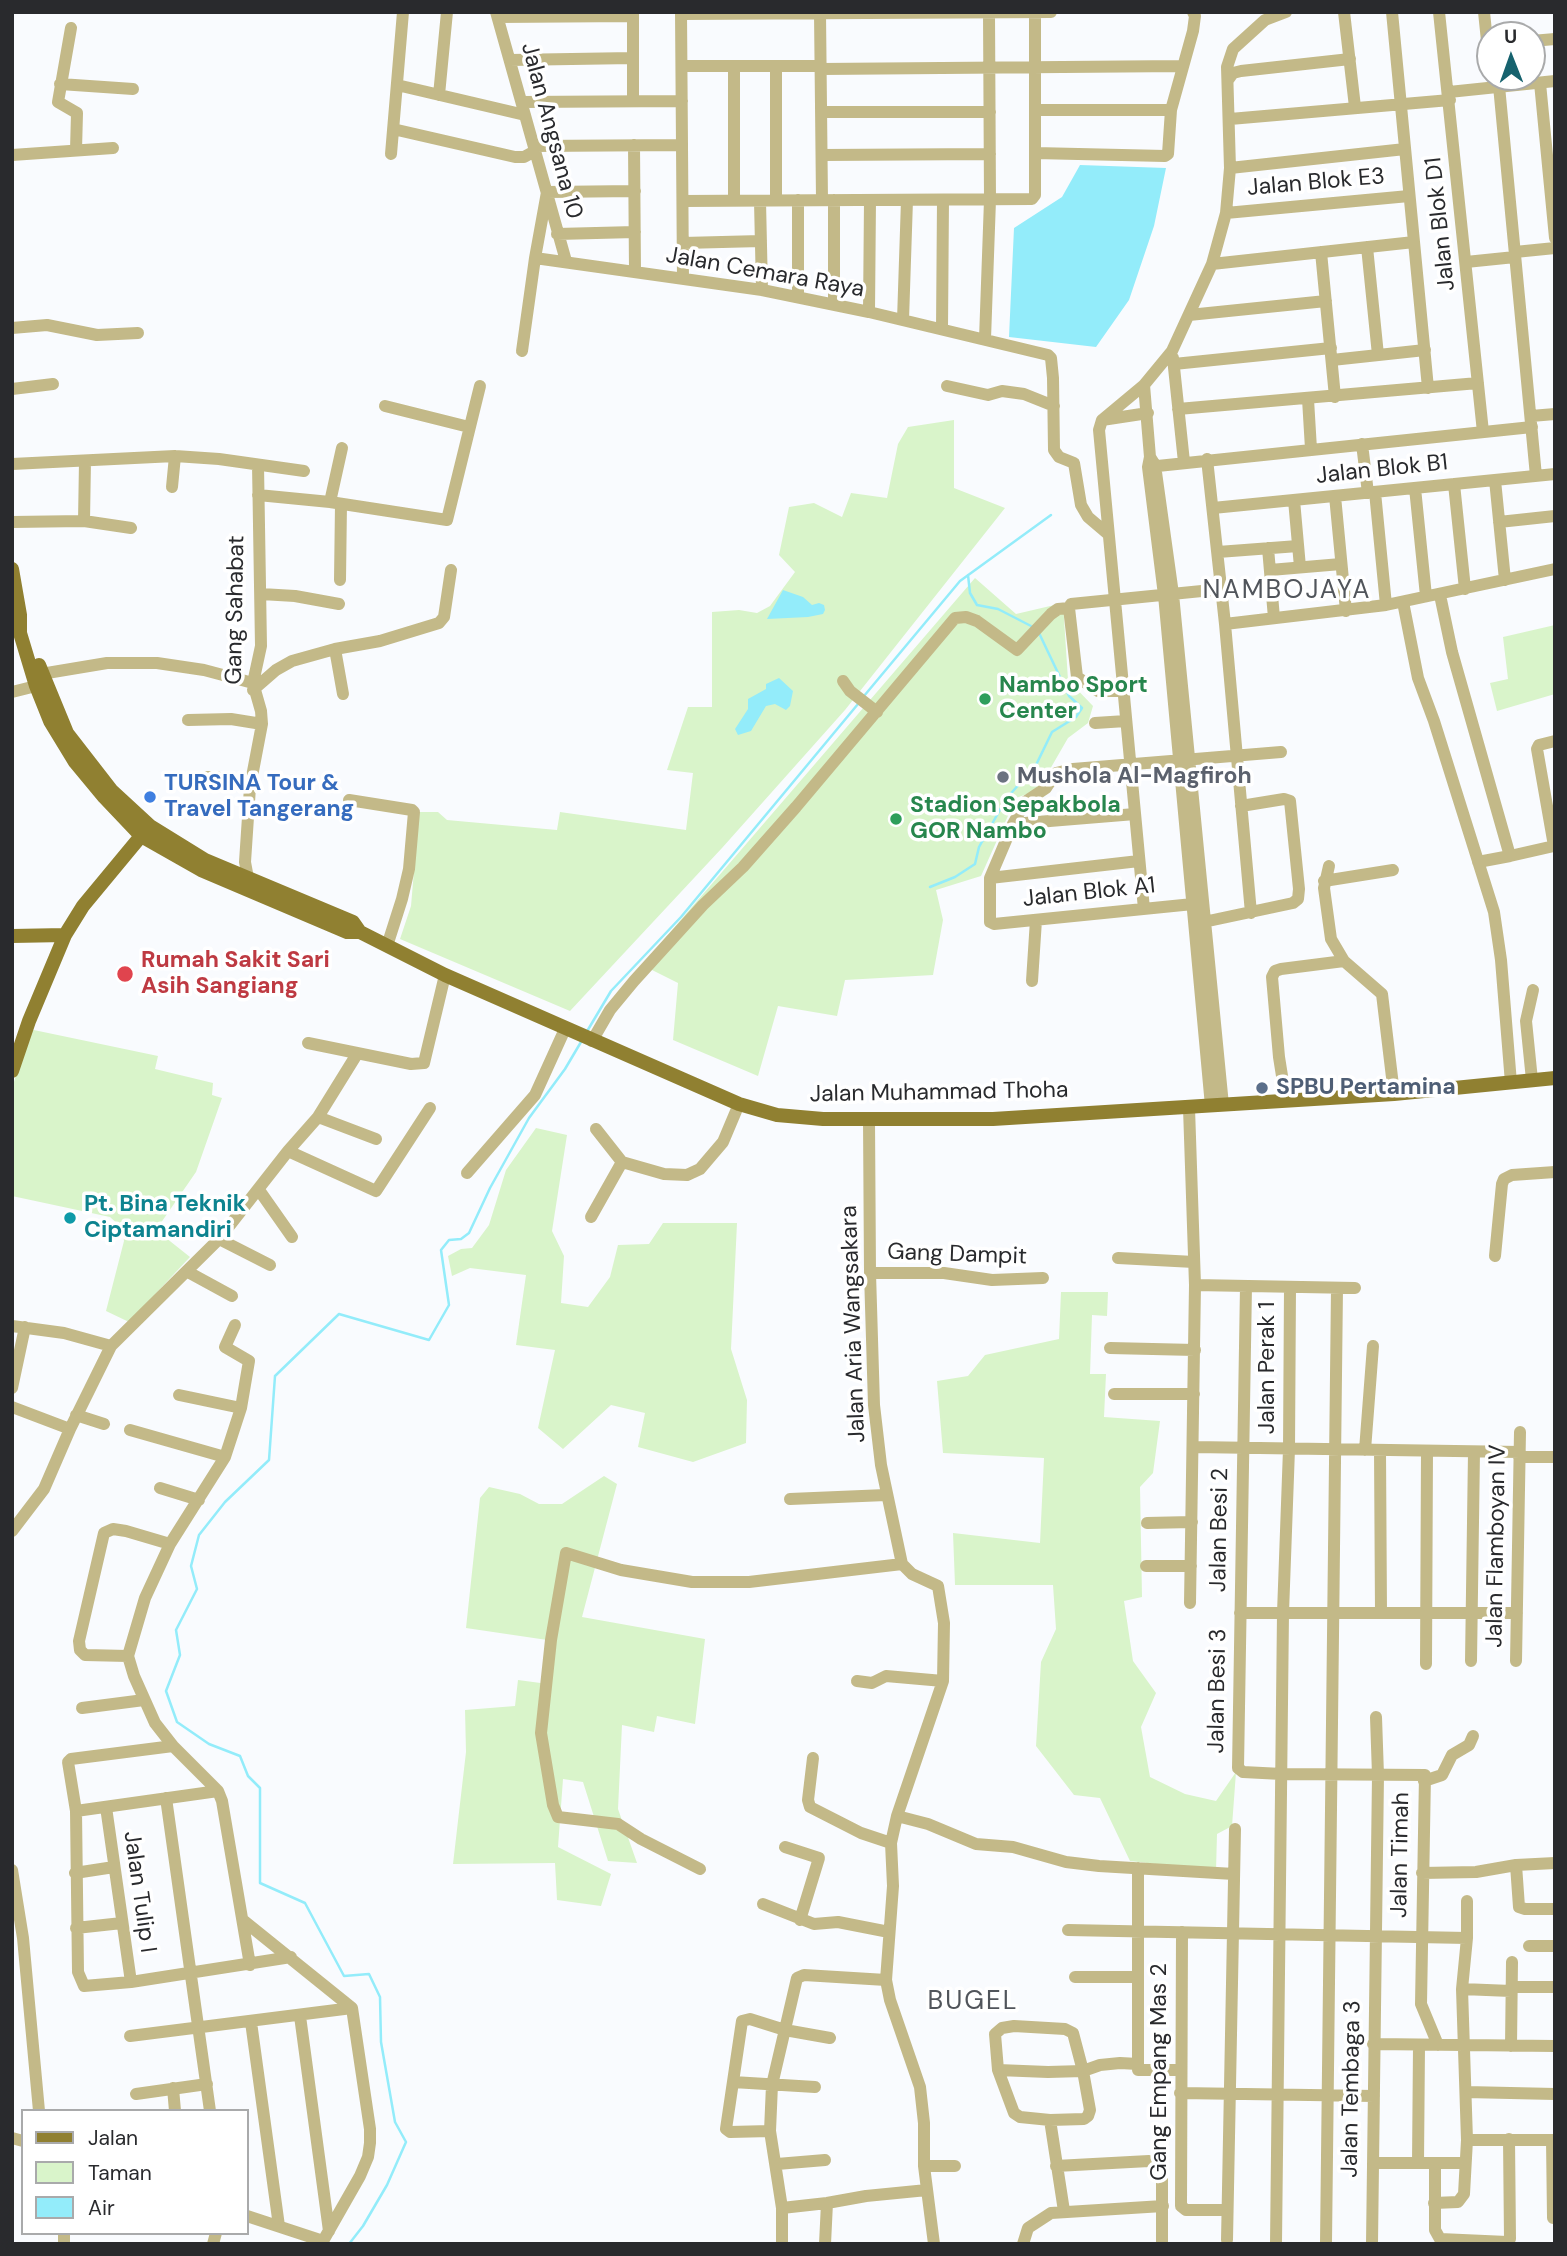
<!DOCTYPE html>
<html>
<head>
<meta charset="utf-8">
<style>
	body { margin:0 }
	#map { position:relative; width:1567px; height:2256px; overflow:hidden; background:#f9fbfe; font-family:"DM Sans",sans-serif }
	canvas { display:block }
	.frame { position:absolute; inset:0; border:14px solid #292a2d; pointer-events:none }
	.legend { position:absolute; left:21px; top:2109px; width:228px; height:126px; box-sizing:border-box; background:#fff; border:2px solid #a9aaab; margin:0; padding:9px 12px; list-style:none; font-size:21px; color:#292a2d }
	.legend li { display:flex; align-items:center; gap:14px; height:35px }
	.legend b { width:35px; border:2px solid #a9aaab }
	.north { position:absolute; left:1476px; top:21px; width:70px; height:70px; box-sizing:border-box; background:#fff; border:2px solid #a9aaab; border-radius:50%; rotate:359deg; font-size:19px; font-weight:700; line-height:28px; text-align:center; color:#292a2d }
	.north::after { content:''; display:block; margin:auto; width:24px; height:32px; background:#16626e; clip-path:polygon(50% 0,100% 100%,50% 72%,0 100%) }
</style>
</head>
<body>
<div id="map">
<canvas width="1567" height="2256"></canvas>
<div class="frame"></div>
<ul class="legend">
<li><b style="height:9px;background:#908031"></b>Jalan</li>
<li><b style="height:19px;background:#d9f4ca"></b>Taman</li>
<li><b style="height:19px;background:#93ecfa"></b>Air</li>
</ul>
<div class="north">U</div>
</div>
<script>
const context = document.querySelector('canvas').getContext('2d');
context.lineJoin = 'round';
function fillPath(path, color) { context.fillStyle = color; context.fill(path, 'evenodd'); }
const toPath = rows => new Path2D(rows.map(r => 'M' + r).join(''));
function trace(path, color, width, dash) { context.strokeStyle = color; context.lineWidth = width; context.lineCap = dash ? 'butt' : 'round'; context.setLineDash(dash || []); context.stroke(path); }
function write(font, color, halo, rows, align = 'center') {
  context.font = font + ' "DM Sans",sans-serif'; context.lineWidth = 7; context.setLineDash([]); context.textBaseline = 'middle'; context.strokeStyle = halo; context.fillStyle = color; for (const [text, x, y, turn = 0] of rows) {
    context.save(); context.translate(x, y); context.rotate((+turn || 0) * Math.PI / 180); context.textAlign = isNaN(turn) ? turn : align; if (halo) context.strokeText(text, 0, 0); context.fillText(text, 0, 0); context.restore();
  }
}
fillPath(toPath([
	[954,420,954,488,1005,508,845,710,722,848,570,1011,400,939,411,906,419,812,438,812,447,820,557,830,560,812,686,830,693,773,667,770,688,707,712,707,712,612,739,610,757,613,770,606,795,572,779,555,789,507,814,503,842,517,851,493,887,498,898,444,908,427],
	[975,578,1016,614,1063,603,1068,680,1093,706,1088,723,1068,738,1038,790,1016,798,981,876,936,890,943,920,933,975,845,980,837,1016,778,1006,758,1076,673,1040,678,983,642,965],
	[1555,625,1555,694,1497,711,1490,683,1508,679,1503,637],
	[29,1029,158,1056,155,1069,213,1083,212,1095,222,1098,196,1172,156,1230,190,1257,129,1322,106,1311,124,1241,122,1228,110,1217,12,1196,12,1089],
	[536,1128,567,1135,552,1231,564,1256,561,1303,588,1307,610,1277,618,1245,649,1244,663,1223,737,1223,731,1349,747,1400,746,1443,693,1462,638,1447,645,1413,611,1405,563,1449,538,1428,555,1350,516,1345,526,1275,470,1268,452,1276,448,1256,461,1249,472,1248,489,1225,506,1170],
	[1061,1292,1108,1292,1107,1316,1092,1315,1090,1374,1106,1374,1104,1417,1160,1421,1153,1473,1140,1487,1142,1597,1124,1601,1133,1661,1156,1693,1141,1727,1150,1777,1185,1794,1216,1801,1236,1772,1232,1826,1217,1834,1216,1871,1130,1861,1100,1798,1074,1795,1036,1746,1041,1662,1056,1629,1053,1585,955,1585,953,1533,1040,1543,1044,1458,943,1453,937,1381,968,1376,985,1355,1059,1339],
	[604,1476,617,1484,582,1617,705,1639,695,1724,657,1716,654,1732,622,1725,618,1809,637,1863,608,1861,583,1782,563,1779,558,1847,611,1874,601,1906,557,1900,555,1863,453,1864,466,1752,465,1710,515,1706,518,1680,548,1684,554,1641,466,1628,480,1498,489,1487,520,1494,539,1504,562,1504]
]), '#d9f4ca');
fillPath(toPath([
	[1080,165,1166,168,1154,226,1129,300,1096,347,1009,337,1014,228,1062,197],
	[783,590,803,597,812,605,819,603,824,605,825,610,823,614,808,617,767,619],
	[779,678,793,691,790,706,786,710,775,704,766,706,751,731,738,735,735,729,748,709,748,699,766,689,766,684]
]), '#93ecfa');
trace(toPath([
	[968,575,970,593,977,605,998,609,1031,626],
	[864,696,960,581,1051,515],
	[930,887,955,877,975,864,979,847,1006,799,1036,765,1052,732,1076,717,1082,708,1069,696,1039,633],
	[586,1033,611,991,681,917,858,704],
	[349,2244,363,2226,387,2185,406,2142,395,2122,381,2042,380,1997,369,1974,344,1976,305,1903,260,1883,260,1788,248,1776,240,1756,209,1744,177,1722,166,1691,180,1655,176,1630,197,1589,191,1566,199,1535,225,1502,269,1460,275,1376,339,1314,429,1340,449,1305,441,1250,449,1240,461,1239,469,1233,490,1188,529,1118,565,1069,581,1042]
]), '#93ecfa', 2.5);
trace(toPath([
	[496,12,566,261],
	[633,12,633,101],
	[681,12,683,279],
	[1344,12,1355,107],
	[1392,12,1428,388],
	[1439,12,1483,432],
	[1484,12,1490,70],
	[820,13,822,200],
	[681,14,1051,12],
	[498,17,633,16],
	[71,28,58,102,77,113,76,150],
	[1532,41,1555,39],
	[510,60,633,58],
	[682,66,821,66],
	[821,69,1183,66],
	[1228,80,1233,73,1241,71,1350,59],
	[1540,83,1555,238],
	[60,84,133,89],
	[397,85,525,115],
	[1499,86,1536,476],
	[1449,92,1555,81],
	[439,95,447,12],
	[522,102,682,101],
	[1035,110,1171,110],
	[821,112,990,112],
	[1230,119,1450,100],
	[393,129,515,157,524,157,535,151],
	[634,145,635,272],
	[534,146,682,145],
	[1035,153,1165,156,1168,154,1171,110,1193,31,1195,16,1193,12],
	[391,154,403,12],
	[12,155,113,148],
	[822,155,990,154],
	[1230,168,1405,149],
	[635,191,547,192,535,258,762,290,869,312,1048,355,1051,358,1053,378,1054,450,1059,457,1074,463,1081,505,1088,517,1108,534],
	[734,200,734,66],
	[776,200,776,66],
	[834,200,834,305],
	[683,201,1032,199,1035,195,1035,13],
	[760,201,762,290],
	[1226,213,1409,196],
	[557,234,635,232],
	[683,243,761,241],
	[1367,247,1378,355],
	[1321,252,1335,397],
	[1515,252,1555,248],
	[1466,262,1515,257],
	[1212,264,1414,242],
	[798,297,798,200],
	[869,312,870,200],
	[1189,315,1326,301],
	[903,320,907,200],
	[12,328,47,325,97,335,138,333],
	[942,329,943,200],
	[985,339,990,200,989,13],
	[522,351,535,258],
	[1173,358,1184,462],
	[1332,360,1425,350],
	[1174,364,1331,348],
	[1144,385,1150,457],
	[947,386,988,395,1002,391,1024,394,1054,406],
	[12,389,53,384],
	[1308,399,1311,449],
	[385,406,469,427],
	[1178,409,1478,383],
	[1531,416,1555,414],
	[1102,420,1148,413],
	[1362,444,1368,493],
	[1207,459,1225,624,1251,913],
	[12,464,175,456,219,459,304,471],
	[1148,467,1532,427],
	[1495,480,1505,580],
	[1454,484,1465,589],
	[172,487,175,456],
	[1415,488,1426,596],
	[1375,492,1386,605],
	[258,495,330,502,447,520,480,386],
	[1335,496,1346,611],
	[1294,500,1300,567],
	[330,502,342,448],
	[1213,508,1555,474],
	[84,521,85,461],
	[12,522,84,521,131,528],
	[1499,522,1555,516],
	[1268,548,1274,618],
	[1218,552,1298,546],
	[1270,570,1341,564],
	[340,580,341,504],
	[261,594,295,596,339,604],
	[1440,595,1452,652,1510,856,1478,862],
	[1403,602,1418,678,1434,721,1494,912,1501,960,1511,1083],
	[1069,608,1077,677,1098,691,1123,691],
	[1225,624,1386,605,1555,569],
	[335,649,343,694],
	[41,674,107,663,157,663,204,670,253,683],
	[843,681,850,691,877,712],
	[253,690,276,670,292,661,335,649,380,641,439,623,444,617,451,570],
	[12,692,36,686],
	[188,720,231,719,262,724],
	[1095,723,1126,721],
	[199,781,206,777,216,777,250,787],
	[349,800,412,810,414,812,409,869,402,899,387,946],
	[1013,824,1135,814],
	[1510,856,1554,846,1537,749,1539,745,1555,741],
	[1329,866,1324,888,1331,939,1344,961,1382,994,1394,1094],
	[248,878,245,862,250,787,262,724,261,711,253,683,261,646,258,465],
	[990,878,1139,861],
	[1324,881,1393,870],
	[1193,904,994,924,990,922,990,878,1013,824,1025,802,1046,788,1056,773,1073,769,1281,752],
	[1144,909,1099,430,1102,420,1144,385,1172,351,1212,264,1226,213,1230,168,1227,67,1233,49,1265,20,1286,12],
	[1199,923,1293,903,1298,899,1299,889,1290,801,1284,799,1241,806],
	[1032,981,1036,920],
	[592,1041,610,1010,634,981,703,905,743,867,796,807,955,618,966,617,977,621,1017,650,1051,614,1058,609,1069,608,1071,604,1222,589],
	[308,1043,411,1064,424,1063,445,975],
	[1532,1080,1526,1021,1533,990],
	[1286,1101,1279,1057,1272,977,1275,971,1281,969,1344,961],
	[1211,1106,1164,595,1148,467,1150,457,1155,465,1173,594,1223,1105],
	[1189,1108,1195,1285,1190,1603],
	[318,1117,376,1139],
	[869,1120,870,1273,874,1405,881,1465,902,1564,912,1574,938,1586,944,1623,943,1681,897,1816,891,1843,893,1886,886,1980,890,2000,920,2087,924,2123,924,2166,934,2244],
	[596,1129,622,1162,664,1174,687,1175,700,1169,723,1142,739,1104],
	[288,1151,376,1191,430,1108],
	[467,1173,535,1095,565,1029],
	[259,1190,292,1237],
	[591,1217,622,1162],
	[219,1239,270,1265],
	[1495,1256,1502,1184,1504,1179,1512,1175,1555,1172],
	[1118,1258,1194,1262],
	[188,1272,232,1296],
	[870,1273,944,1273,992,1280,1043,1278],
	[1195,1285,1355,1288],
	[1246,1286,1238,1768,1243,1772,1282,1774,1425,1775,1421,2004,1438,2045],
	[235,1325,225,1347,249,1361,241,1408,225,1457,170,1544,145,1598,128,1656,134,1676,155,1723,173,1746,218,1791,222,1801,250,1965],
	[12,1326,64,1333,111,1346],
	[1110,1348,1195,1350],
	[12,1388,25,1327],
	[1114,1394,1194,1394],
	[179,1395,241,1408],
	[12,1407,70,1429],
	[76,1415,104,1424],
	[130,1430,225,1457],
	[1194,1447,1520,1452],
	[1365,1450,1373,1346],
	[1380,1450,1381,1613],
	[1519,1457,1555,1457],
	[160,1488,199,1500],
	[790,1499,886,1495],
	[1147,1523,1192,1522],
	[12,1531,44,1489,70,1429,111,1346,219,1239,288,1151,318,1117,357,1054],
	[1146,1566,1191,1566],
	[1240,1613,1517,1613],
	[128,1656,85,1655,80,1650,79,1641,104,1533,113,1529,126,1531,170,1544],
	[1471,1661,1474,1452],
	[1516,1661,1520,1432],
	[1426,1664,1427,1451],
	[857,1681,872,1683,886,1676,943,1681],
	[82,1708,144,1700],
	[173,1746,71,1759,68,1762,76,1811,78,1972,84,1986,131,1982,291,1957],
	[813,1758,808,1800,810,1807,861,1833,891,1843],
	[1424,1781,1442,1775,1452,1755,1469,1745,1473,1736],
	[166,1798,210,2111],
	[106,1807,131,1982],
	[76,1811,218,1791],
	[897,1816,928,1824,976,1844,1013,1847,1066,1862,1099,1866,1234,1874],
	[785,1847,819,1858,800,1920],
	[1516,1865,1519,1907,1525,1909,1555,1909],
	[1138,1868,1138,2070,1180,2070],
	[700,1869,641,1839,618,1824,558,1817,553,1805,541,1733,551,1640,566,1553,621,1570,692,1582,749,1582,902,1564],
	[12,1870,23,1938,39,2111],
	[75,1873,114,1867],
	[1422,1873,1476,1872,1516,1865,1555,1863],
	[763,1904,814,1924,838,1922,889,1932],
	[244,1921,352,2008,370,2129,370,2143,368,2157,360,2176,323,2241,324,2244],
	[76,1928,122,1923],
	[1068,1930,1467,1938],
	[1182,1932,1181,2206,1186,2210,1227,2210],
	[1529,1946,1555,1946],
	[1075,1977,1137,1977],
	[1512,1987,1555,1987],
	[1462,1989,1511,1991],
	[300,2016,329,2231],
	[251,2022,279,2226],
	[1014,2026,1065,2029,1073,2033,1083,2071,1090,2110,1088,2116,1084,2119,1050,2120,1020,2117,1014,2113,998,2070,995,2034,1002,2028,1014,2026],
	[130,2036,352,2008],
	[1373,2044,1555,2046],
	[1511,2046,1512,1962],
	[998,2070,1048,2072,1083,2071,1100,2065,1120,2063,1138,2064],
	[733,2082,815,2087],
	[173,2088,175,2111],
	[1466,2092,1555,2094],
	[1180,2093,1374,2096],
	[136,2094,207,2084],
	[1050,2120,1064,2211],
	[770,2131,730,2132,726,2129,742,2021,750,2019,785,2030,830,2038],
	[12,2138,23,2141],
	[1467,2140,1555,2140],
	[1552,2140,1553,2218],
	[1373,2163,1465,2163],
	[1418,2163,1419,2046],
	[1435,2163,1435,2230,1440,2239,1507,2242,1510,2239,1509,2139],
	[777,2164,825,2160],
	[924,2166,955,2166],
	[1056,2166,1149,2161,1157,2164,1162,2176,1162,2244],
	[1434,2203,1458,2202,1464,2194,1467,2140,1462,1989,1467,1938,1467,1901],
	[782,2208,827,2203,866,2196,927,2190],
	[247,2216,323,2241],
	[64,2233,64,2244],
	[1227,2240,1235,1829],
	[213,2244,216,2233],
	[782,2244,782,2208,770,2131,772,2085,797,1978,804,1975,886,1980],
	[825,2244,827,2203],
	[1023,2244,1028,2228,1051,2213,1163,2206],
	[1276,2244,1283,1613,1289,1449,1290,1287],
	[1326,2244,1337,1288],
	[1372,2244,1378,1775,1376,1717]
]), '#c3b988', 12);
trace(toPath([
	[12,569,20,615,20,633,36,686,50,721,75,762,104,797,141,836,201,870,347,932,360,932,445,975,739,1104,777,1115,823,1119,993,1119,1394,1094,1555,1078],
	[39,665,67,733,112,791,150,826,205,860,353,922,360,932],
	[12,936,65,935],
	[12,1071,29,1021,65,935,83,906,141,836]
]), '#908031', 14);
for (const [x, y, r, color] of [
	[985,699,7,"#2e9e5b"],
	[1003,777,7,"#6b7280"],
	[150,797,7,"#3f7fe0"],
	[896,819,7,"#2e9e5b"],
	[125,974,9,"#e0444e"],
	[1262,1088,7,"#5c6f8a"],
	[70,1218,7,"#0f9aa8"]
]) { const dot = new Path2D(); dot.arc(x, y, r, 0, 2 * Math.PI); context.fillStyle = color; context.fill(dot); trace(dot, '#fff', 2.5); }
write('23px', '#292a2d', '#fff', [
	["Jalan Angsana 10",551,131,75],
	["Jalan Blok E3",1316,183,-5],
	["Jalan Blok D1",1441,224,-96],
	["Jalan Cemara Raya",765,273,10],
	["Jalan Blok B1",1382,470,-6],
	["Gang Sahabat",236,610,-89],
	["Jalan Blok A1",1089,893,-6],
	["Jalan Muhammad Thoha",939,1093,-1],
	["Gang Dampit",957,1255,2],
	["Jalan Aria Wangsakara",854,1324,-92],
	["Jalan Perak 1",1268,1368,-90],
	["Jalan Besi 2",1220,1530,-89],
	["Jalan Flamboyan IV",1497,1546,-89],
	["Jalan Besi 3",1218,1691,-89],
	["Jalan Timah",1401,1855,-89],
	["Jalan Tulip I",139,1892,82],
	["Gang Empang Mas 2",1160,2072,-90],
	["Jalan Tembaga 3",1352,2089,-89]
]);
write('bold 23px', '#27864d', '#fff', [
	["Nambo Sport",999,686],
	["Center",999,712],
	["Stadion Sepakbola",910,806],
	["GOR Nambo",910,832]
], 'left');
write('bold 23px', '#5b616d', '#fff', [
	["Mushola Al-Magfiroh",1017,777]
], 'left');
write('bold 23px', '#366cbe', '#fff', [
	["TURSINA Tour &",164,784],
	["Travel Tangerang",164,810]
], 'left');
write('bold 23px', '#be3a42', '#fff', [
	["Rumah Sakit Sari",141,961],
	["Asih Sangiang",141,987]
], 'left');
write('bold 23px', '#4e5e75', '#fff', [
	["SPBU Pertamina",1276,1088]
], 'left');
write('bold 23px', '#0d838f', '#fff', [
	["Pt. Bina Teknik",84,1205],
	["Ciptamandiri",84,1231]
], 'left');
context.letterSpacing = '2px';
write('26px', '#51555b', '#fff', [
	["NAMBOJAYA",1287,591],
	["BUGEL",973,2002]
]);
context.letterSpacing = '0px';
</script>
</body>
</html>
